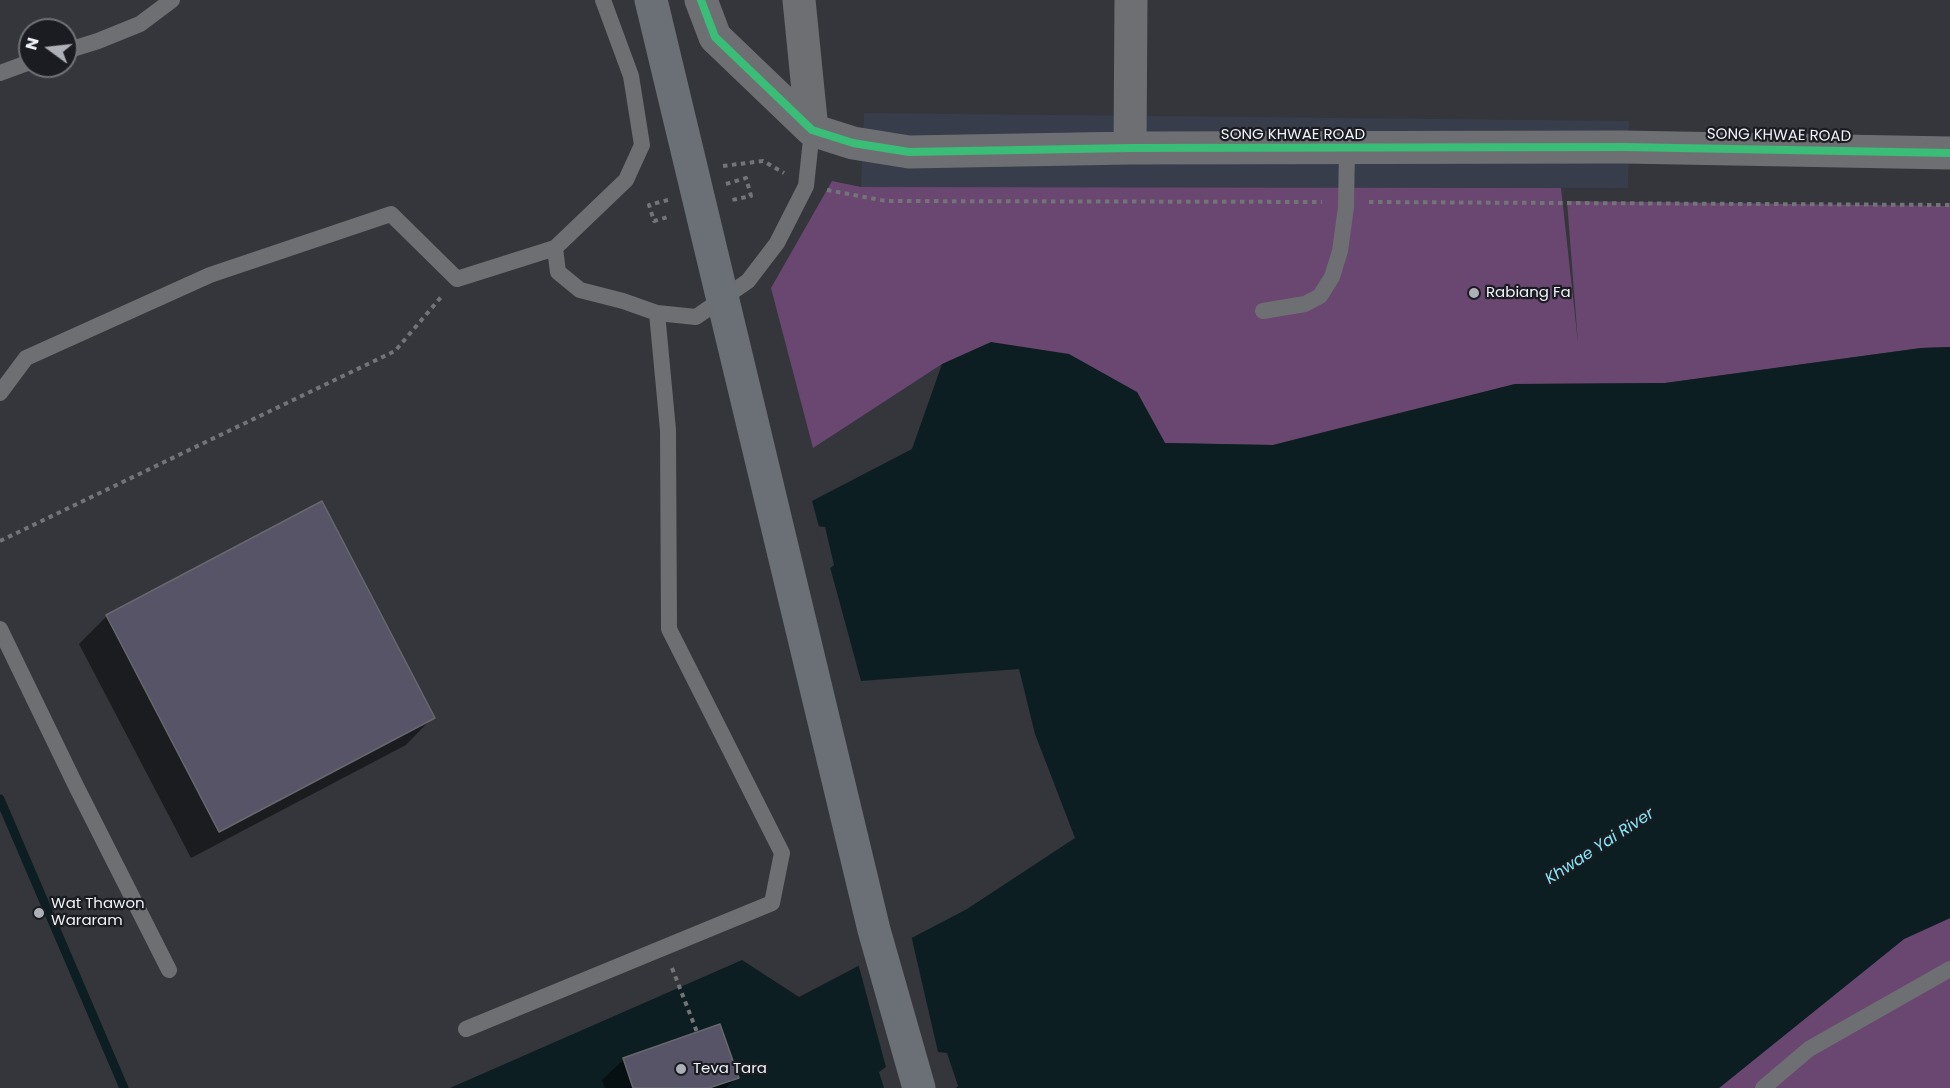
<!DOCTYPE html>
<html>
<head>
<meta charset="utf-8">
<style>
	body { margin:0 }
	#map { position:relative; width:1950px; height:1088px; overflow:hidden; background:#34363c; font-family:Poppins,sans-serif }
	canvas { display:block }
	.north { position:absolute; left:18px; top:18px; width:60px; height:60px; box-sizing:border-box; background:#1a1c21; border:2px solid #6f7277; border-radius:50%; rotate:285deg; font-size:16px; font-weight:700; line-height:24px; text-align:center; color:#eff2f9 }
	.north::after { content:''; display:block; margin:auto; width:21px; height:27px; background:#aeb0b7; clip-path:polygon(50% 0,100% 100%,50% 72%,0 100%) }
</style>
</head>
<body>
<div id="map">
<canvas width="1950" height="1088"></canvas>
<div class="north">N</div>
</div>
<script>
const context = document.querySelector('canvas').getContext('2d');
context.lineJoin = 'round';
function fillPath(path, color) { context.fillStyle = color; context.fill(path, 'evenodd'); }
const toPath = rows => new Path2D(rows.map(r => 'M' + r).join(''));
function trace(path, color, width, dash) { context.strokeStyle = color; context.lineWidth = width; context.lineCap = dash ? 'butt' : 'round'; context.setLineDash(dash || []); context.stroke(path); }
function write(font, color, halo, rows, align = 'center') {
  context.font = font + ' Poppins,sans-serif'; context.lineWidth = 4.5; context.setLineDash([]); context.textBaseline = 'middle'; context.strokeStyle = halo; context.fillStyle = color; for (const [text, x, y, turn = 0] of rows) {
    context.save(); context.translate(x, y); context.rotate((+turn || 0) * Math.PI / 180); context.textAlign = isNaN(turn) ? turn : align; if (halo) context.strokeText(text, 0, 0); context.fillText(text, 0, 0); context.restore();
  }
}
fillPath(toPath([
	[864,113,1629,121,1628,188,861,187]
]), '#373d4b');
fillPath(toPath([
	[832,181,861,187,1561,188,1578,343,1567,201,1950,206,1950,347,1921,348,1665,383,1515,384,1273,445,1165,443,1137,392,942,364,813,448,771,288],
	[1950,918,1950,1088,1719,1088,1904,939]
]), '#694770');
fillPath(toPath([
	[991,342,1069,354,1137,392,1165,443,1273,445,1515,384,1665,383,1921,348,1950,347,1950,918,1904,939,1719,1088,450,1088,742,960,799,997,967,909,1075,838,1035,734,1019,669,861,681,812,501,912,449,942,364]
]), '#0d1e22');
fillPath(toPath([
	[815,526,825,527,834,565,828,570],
	[911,935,938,1052,947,1053,958,1086,956,1088,884,1088,879,1072,886,1067,858,963]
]), '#34363c');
fillPath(toPath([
	[107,616,433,717,406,745,191,858,79,644],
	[624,1059,737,1077,726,1088,605,1088,602,1080]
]), '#0007');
trace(toPath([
	[0,799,124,1088]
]), '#0d1e22', 9);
const building = toPath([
	[322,501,435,718,219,832,106,615,322,501],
	[720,1024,739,1078,709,1088,633,1088,623,1058,720,1024]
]);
fillPath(building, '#585467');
trace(building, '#67686d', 1.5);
trace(toPath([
	[723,166,763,161,784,173],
	[726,184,746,178,751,196,732,200],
	[827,190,886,201,1322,202],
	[668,200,649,205,654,221,671,216],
	[1369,202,1950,205],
	[0,541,395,351,442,296],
	[672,968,697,1032]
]), '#737478', 4, [4.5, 4.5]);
trace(toPath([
	[66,51,98,41,140,24,172,0],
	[0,73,30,62],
	[555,248,558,272,580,290,623,301,657,313,696,317,748,281,777,243,806,186,812,130],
	[1263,311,1305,304,1320,296,1332,277,1340,251,1346,207,1347,148],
	[0,393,26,358,210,275,391,214,457,279,555,248,626,180,642,145,631,76,603,0],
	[0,629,76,786,169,970],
	[466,1029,772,903,782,853,669,629,668,430,657,313],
	[1763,1088,1809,1049,1950,969]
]), '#6e6f73', 16);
trace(toPath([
	[701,0,715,37,812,130,853,143,909,152,1130,148,1624,147,1950,153],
	[799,0,812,130],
	[1130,148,1131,0]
]), '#6e6f73', 33);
trace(toPath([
	[651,0,874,930,919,1088]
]), '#6b7076', 33);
trace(toPath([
	[701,0,715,37,812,130,853,143,909,152,1130,148,1624,147,1950,153]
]), '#3abd76', 8);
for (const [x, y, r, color] of [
	[1474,293,6,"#aeb0b7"],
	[39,913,6,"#aeb0b7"],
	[681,1069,6,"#aeb0b7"]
]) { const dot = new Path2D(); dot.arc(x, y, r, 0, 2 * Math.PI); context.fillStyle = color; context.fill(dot); trace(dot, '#1a1c21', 2); }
write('15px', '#eff2f9', '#1a1c21', [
	["SONG KHWAE ROAD",1293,135],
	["SONG KHWAE ROAD",1779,136,1]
]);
write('15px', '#eff2f9', '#1a1c21', [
	["Rabiang Fa",1486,293],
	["Wat Thawon",51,904],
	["Wararam",51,921],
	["Teva Tara",693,1069]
], 'left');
write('italic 16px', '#85e8f9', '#1a1c21', [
	["Khwae Yai River",1600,847,-33]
]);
</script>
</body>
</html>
